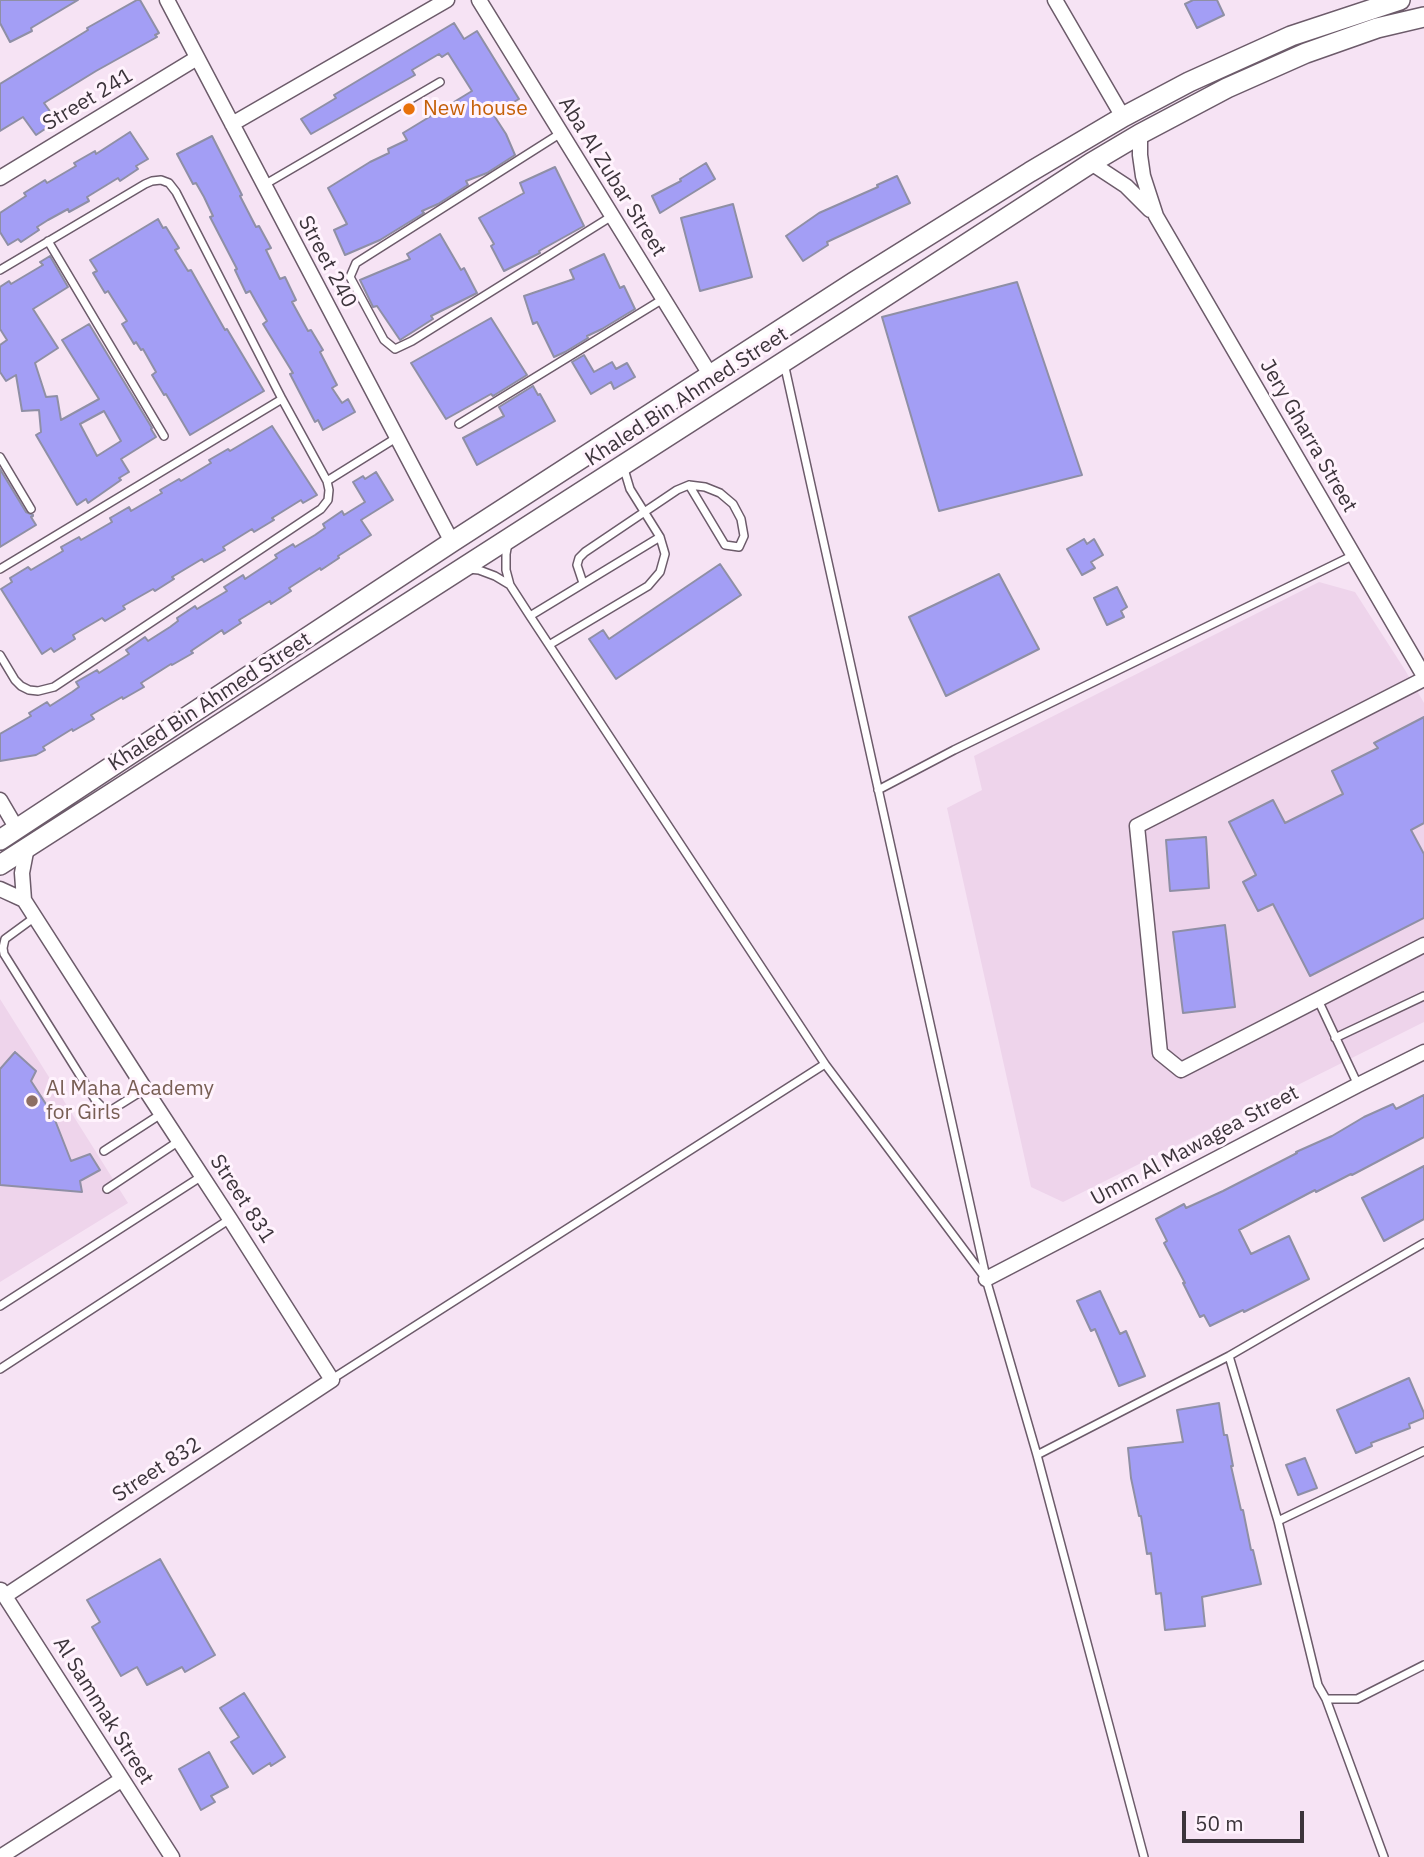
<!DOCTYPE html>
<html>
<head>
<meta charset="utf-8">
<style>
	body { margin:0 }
	#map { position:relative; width:1424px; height:1857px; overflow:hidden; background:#f6e3f4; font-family:"IBM Plex Sans",sans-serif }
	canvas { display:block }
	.scale { position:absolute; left:1182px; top:1811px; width:122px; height:32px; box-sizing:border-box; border:4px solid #3c343b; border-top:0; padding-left:9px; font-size:21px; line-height:24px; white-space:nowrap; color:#3c343b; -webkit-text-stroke:5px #fff3fd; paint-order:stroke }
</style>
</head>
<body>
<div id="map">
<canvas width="1424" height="1857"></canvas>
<div class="scale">50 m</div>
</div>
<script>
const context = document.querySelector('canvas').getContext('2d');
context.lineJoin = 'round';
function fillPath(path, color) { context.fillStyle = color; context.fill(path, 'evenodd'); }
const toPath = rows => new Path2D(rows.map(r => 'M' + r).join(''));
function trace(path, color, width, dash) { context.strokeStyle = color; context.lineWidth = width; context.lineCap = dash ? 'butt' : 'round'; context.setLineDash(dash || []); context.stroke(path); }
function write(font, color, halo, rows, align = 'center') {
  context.font = font + ' "IBM Plex Sans",sans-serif'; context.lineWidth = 6; context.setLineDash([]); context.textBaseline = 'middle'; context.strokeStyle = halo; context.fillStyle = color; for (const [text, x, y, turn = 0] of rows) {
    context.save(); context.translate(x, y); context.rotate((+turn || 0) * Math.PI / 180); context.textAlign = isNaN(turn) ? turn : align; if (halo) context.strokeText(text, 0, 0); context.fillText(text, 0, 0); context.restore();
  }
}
fillPath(toPath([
	[1319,582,1355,592,1405,670,1424,703,1424,1022,1063,1202,1031,1187,947,808,982,790,974,756],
	[0,999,128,1203,0,1282]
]), '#eed4eb');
const building = toPath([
	[0,0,78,0,31,28,32,31,10,42,0,23,0,0],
	[137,0,140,0,159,33,155,35,157,37,96,71,44,103,57,121,36,135,23,117,0,131,0,84,88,30,87,28,137,0],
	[1193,0,1217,0,1224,15,1197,28,1185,4,1193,0],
	[454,23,464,39,477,31,519,99,493,114,506,134,515,155,487,173,466,181,468,185,438,204,422,211,424,213,380,240,345,255,334,230,347,224,328,188,370,162,389,153,388,149,407,140,403,133,472,91,448,53,442,57,439,54,412,70,415,75,311,134,301,119,336,98,334,95,454,23],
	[130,132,148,159,136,166,138,169,120,181,118,178,87,197,89,201,69,212,68,209,48,220,37,227,39,230,21,242,18,239,8,245,0,232,0,213,26,196,24,193,45,180,47,183,76,166,74,163,95,151,96,154,130,132],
	[212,136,242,195,240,196,256,227,259,226,271,248,266,250,280,279,285,277,296,300,292,302,308,331,311,330,323,350,320,352,337,385,332,388,342,403,348,399,355,412,323,430,318,420,315,422,290,374,293,373,263,324,267,321,255,300,250,291,246,293,235,270,237,269,210,217,213,216,204,197,196,183,193,184,177,154,212,136],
	[706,163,715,179,660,213,652,196,681,181,680,179,706,163],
	[555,167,584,226,539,251,540,253,504,271,491,246,494,244,479,218,524,193,520,183,555,167],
	[897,176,910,203,827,242,828,245,803,261,786,236,819,213,878,187,877,185,897,176],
	[733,204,752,277,700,291,681,218,733,204],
	[158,219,163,228,166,227,179,248,175,250,188,271,191,270,225,330,227,329,264,391,190,435,166,394,164,395,152,375,156,372,143,349,141,350,136,342,134,344,122,324,127,321,113,299,108,291,105,293,93,273,97,271,90,260,158,219],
	[440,234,461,270,464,268,477,293,431,316,433,319,400,340,377,306,373,307,360,280,410,259,407,254,440,234],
	[604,254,620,288,624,286,635,309,602,329,587,336,588,338,565,352,554,357,537,322,533,324,524,296,574,279,570,270,604,254],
	[50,256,68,287,33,309,58,348,35,363,46,397,57,396,61,420,99,399,62,340,89,324,152,428,151,429,156,437,121,459,129,472,119,478,121,480,88,503,86,499,77,505,36,435,41,432,39,410,22,411,16,375,6,381,0,372,0,345,7,340,0,329,0,287,9,281,11,284,43,265,40,262,50,256],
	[104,411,121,441,97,456,80,424,104,411],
	[1017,282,1082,475,939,511,882,317,1017,282],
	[491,318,527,375,493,396,491,394,446,419,411,363,491,318],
	[584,355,594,372,612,362,616,369,627,363,635,377,614,389,611,382,591,394,572,362,584,355],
	[533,386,538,395,540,394,555,421,477,465,463,438,504,416,499,407,533,386],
	[272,426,317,495,303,503,301,500,272,518,274,520,254,532,252,529,223,547,225,550,204,562,202,559,172,577,174,579,155,591,153,589,123,606,125,609,105,621,102,618,73,635,75,639,54,652,51,648,42,654,1,589,12,582,10,578,28,567,31,570,63,551,61,547,79,537,81,540,112,522,110,518,129,507,131,511,162,493,160,490,179,479,181,481,211,463,209,460,228,449,230,451,272,426],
	[0,469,26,512,33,515,33,516,31,517,36,525,0,547,0,469],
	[376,472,393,500,361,520,371,535,338,556,339,558,321,570,320,568,289,588,291,591,271,604,270,601,239,620,241,623,224,634,222,630,191,651,193,653,172,665,171,664,141,683,144,687,123,699,122,697,91,715,94,719,73,731,72,729,43,747,45,750,36,755,0,761,0,734,31,716,29,713,47,702,50,706,72,692,79,687,76,682,97,670,99,673,129,654,126,650,145,637,148,641,170,627,178,621,177,618,195,606,197,609,227,591,224,587,243,575,245,579,277,558,275,555,293,544,295,547,315,535,325,528,323,524,342,511,344,515,365,502,353,482,363,476,365,479,376,472],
	[1084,539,1087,544,1094,539,1103,555,1091,562,1095,568,1082,575,1067,549,1084,539],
	[720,564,741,595,616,679,589,639,603,630,609,639,720,564],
	[999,574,1039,649,946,696,909,617,999,574],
	[1117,587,1127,607,1121,611,1124,617,1107,625,1094,598,1117,587],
	[1424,717,1424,823,1411,830,1424,854,1424,918,1310,976,1273,904,1258,911,1243,882,1256,875,1229,822,1273,800,1285,823,1343,794,1332,771,1378,748,1374,743,1424,717],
	[1206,837,1209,888,1170,891,1166,840,1206,837],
	[1225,925,1235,1007,1183,1013,1173,932,1225,925],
	[15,1052,36,1071,31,1081,53,1115,71,1161,90,1154,100,1170,80,1181,82,1192,0,1185,0,1069,15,1052],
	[1424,1095,1424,1137,1352,1175,1351,1174,1316,1192,1315,1190,1239,1230,1251,1254,1289,1236,1309,1279,1244,1312,1243,1310,1210,1326,1204,1315,1200,1317,1183,1283,1185,1283,1164,1243,1167,1241,1156,1219,1184,1204,1186,1208,1223,1191,1297,1153,1296,1152,1332,1136,1364,1117,1393,1104,1396,1109,1424,1095],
	[1424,1166,1424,1219,1384,1241,1362,1198,1424,1166],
	[1100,1291,1120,1334,1126,1331,1145,1376,1119,1386,1095,1329,1091,1331,1077,1301,1100,1291],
	[1409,1378,1424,1413,1424,1418,1409,1424,1410,1428,1371,1443,1372,1446,1356,1453,1337,1410,1409,1378],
	[1219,1403,1224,1435,1227,1435,1233,1466,1231,1466,1241,1510,1243,1510,1251,1550,1253,1550,1261,1584,1202,1597,1205,1626,1165,1630,1161,1593,1156,1594,1151,1553,1147,1554,1141,1516,1139,1516,1131,1478,1128,1448,1183,1442,1177,1410,1219,1403],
	[1305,1458,1317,1488,1298,1495,1286,1465,1305,1458],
	[160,1559,215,1655,185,1672,182,1667,147,1685,137,1667,121,1676,92,1627,100,1622,87,1600,160,1559],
	[244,1693,285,1757,271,1766,270,1763,253,1774,231,1742,239,1737,220,1708,244,1693],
	[209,1752,228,1787,211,1796,215,1802,201,1810,179,1769,209,1752]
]);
fillPath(building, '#a39ef5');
trace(building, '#8f8fa5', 2);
const service = toPath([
	[561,133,356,263,350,277,384,340,395,349,412,341,612,216],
	[264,185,440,82],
	[48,241,164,436],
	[0,270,145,184,152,181,161,180,169,183,176,192,282,399,327,481,329,490,328,500,321,509,54,687,38,691,29,690,21,686,15,680,0,655],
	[784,363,986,1277],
	[459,424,663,299],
	[0,457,31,509],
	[327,481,396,438],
	[508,543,506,554,506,570,510,585,530,616,825,1064,986,1279,1037,1455,1144,1857],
	[0,569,282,399],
	[468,569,479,570,495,576,510,585],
	[583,583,577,565,579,558,585,552,677,490,689,485,705,487,720,493,733,504,741,519,744,536,739,547,725,545,689,485],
	[530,616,660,537],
	[549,645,648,586,660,572,665,554,660,537,630,489,624,469],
	[878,790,954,750,1354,555],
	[35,917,5,939,3,948,4,954,96,1101,104,1109,113,1109,145,1089],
	[1318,1000,1358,1085],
	[1335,1038,1424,996],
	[104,1151,161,1114],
	[107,1189,179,1141],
	[0,1306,202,1176],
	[1229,1356,1278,1521,1318,1685,1326,1699,1357,1699,1424,1665],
	[0,1369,230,1219],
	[332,1379,825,1064],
	[1037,1455,1229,1356,1424,1243],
	[1278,1521,1424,1451],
	[1326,1699,1384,1857]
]);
const minor = toPath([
	[167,0,452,542],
	[479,0,711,376],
	[1055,0,1123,117],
	[232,124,447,0],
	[1140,134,1140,155,1143,176,1156,216,1424,676],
	[1091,163,1126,186,1150,210],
	[0,178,197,58],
	[1424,679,1137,826,1160,1053,1181,1070,1424,945],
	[0,800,17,829],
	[0,889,24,900],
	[986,1279,1358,1085,1424,1052],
	[1,1590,172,1857],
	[5,1596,332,1380,230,1219,145,1089,24,900,22,873,27,847],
	[0,1857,121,1780]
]);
const secondary = toPath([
	[0,840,452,542,854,282,1030,172,1123,117,1189,82,1291,36,1400,0],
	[0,865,852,318,1091,163,1140,134,1227,88,1306,53,1377,28,1424,17]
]);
trace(service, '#6c5b6a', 10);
trace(minor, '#6c5b6a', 17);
trace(secondary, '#6c5b6a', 22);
trace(service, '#fff', 7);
trace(minor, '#fff', 14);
trace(secondary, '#fff', 19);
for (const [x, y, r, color] of [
	[409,109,7,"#e8710a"],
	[32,1101,7,"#8d6e63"]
]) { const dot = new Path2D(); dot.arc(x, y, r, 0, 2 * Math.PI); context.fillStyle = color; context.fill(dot); trace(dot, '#fff3fd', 2.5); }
write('21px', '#3c343b', '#fff3fd', [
	["Street 241",88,100,-31],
	["Aba Al Zubar Street",612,177,58],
	["Street 240",327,262,62],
	["Khaled Bin Ahmed Street",687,397,-33],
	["Jery Gharra Street",1308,436,60],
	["Khaled Bin Ahmed Street",210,702,-33],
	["Umm Al Mawagea Street",1195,1146,-28],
	["Street 831",242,1199,57],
	["Street 832",157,1470,-33],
	["Al Sammak Street",103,1711,58]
]);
write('21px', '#c56008', '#fff3fd', [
	["New house",423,109]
], 'left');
write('21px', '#785e54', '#fff3fd', [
	["Al Maha Academy",46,1089],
	["for Girls",46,1113]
], 'left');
</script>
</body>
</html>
